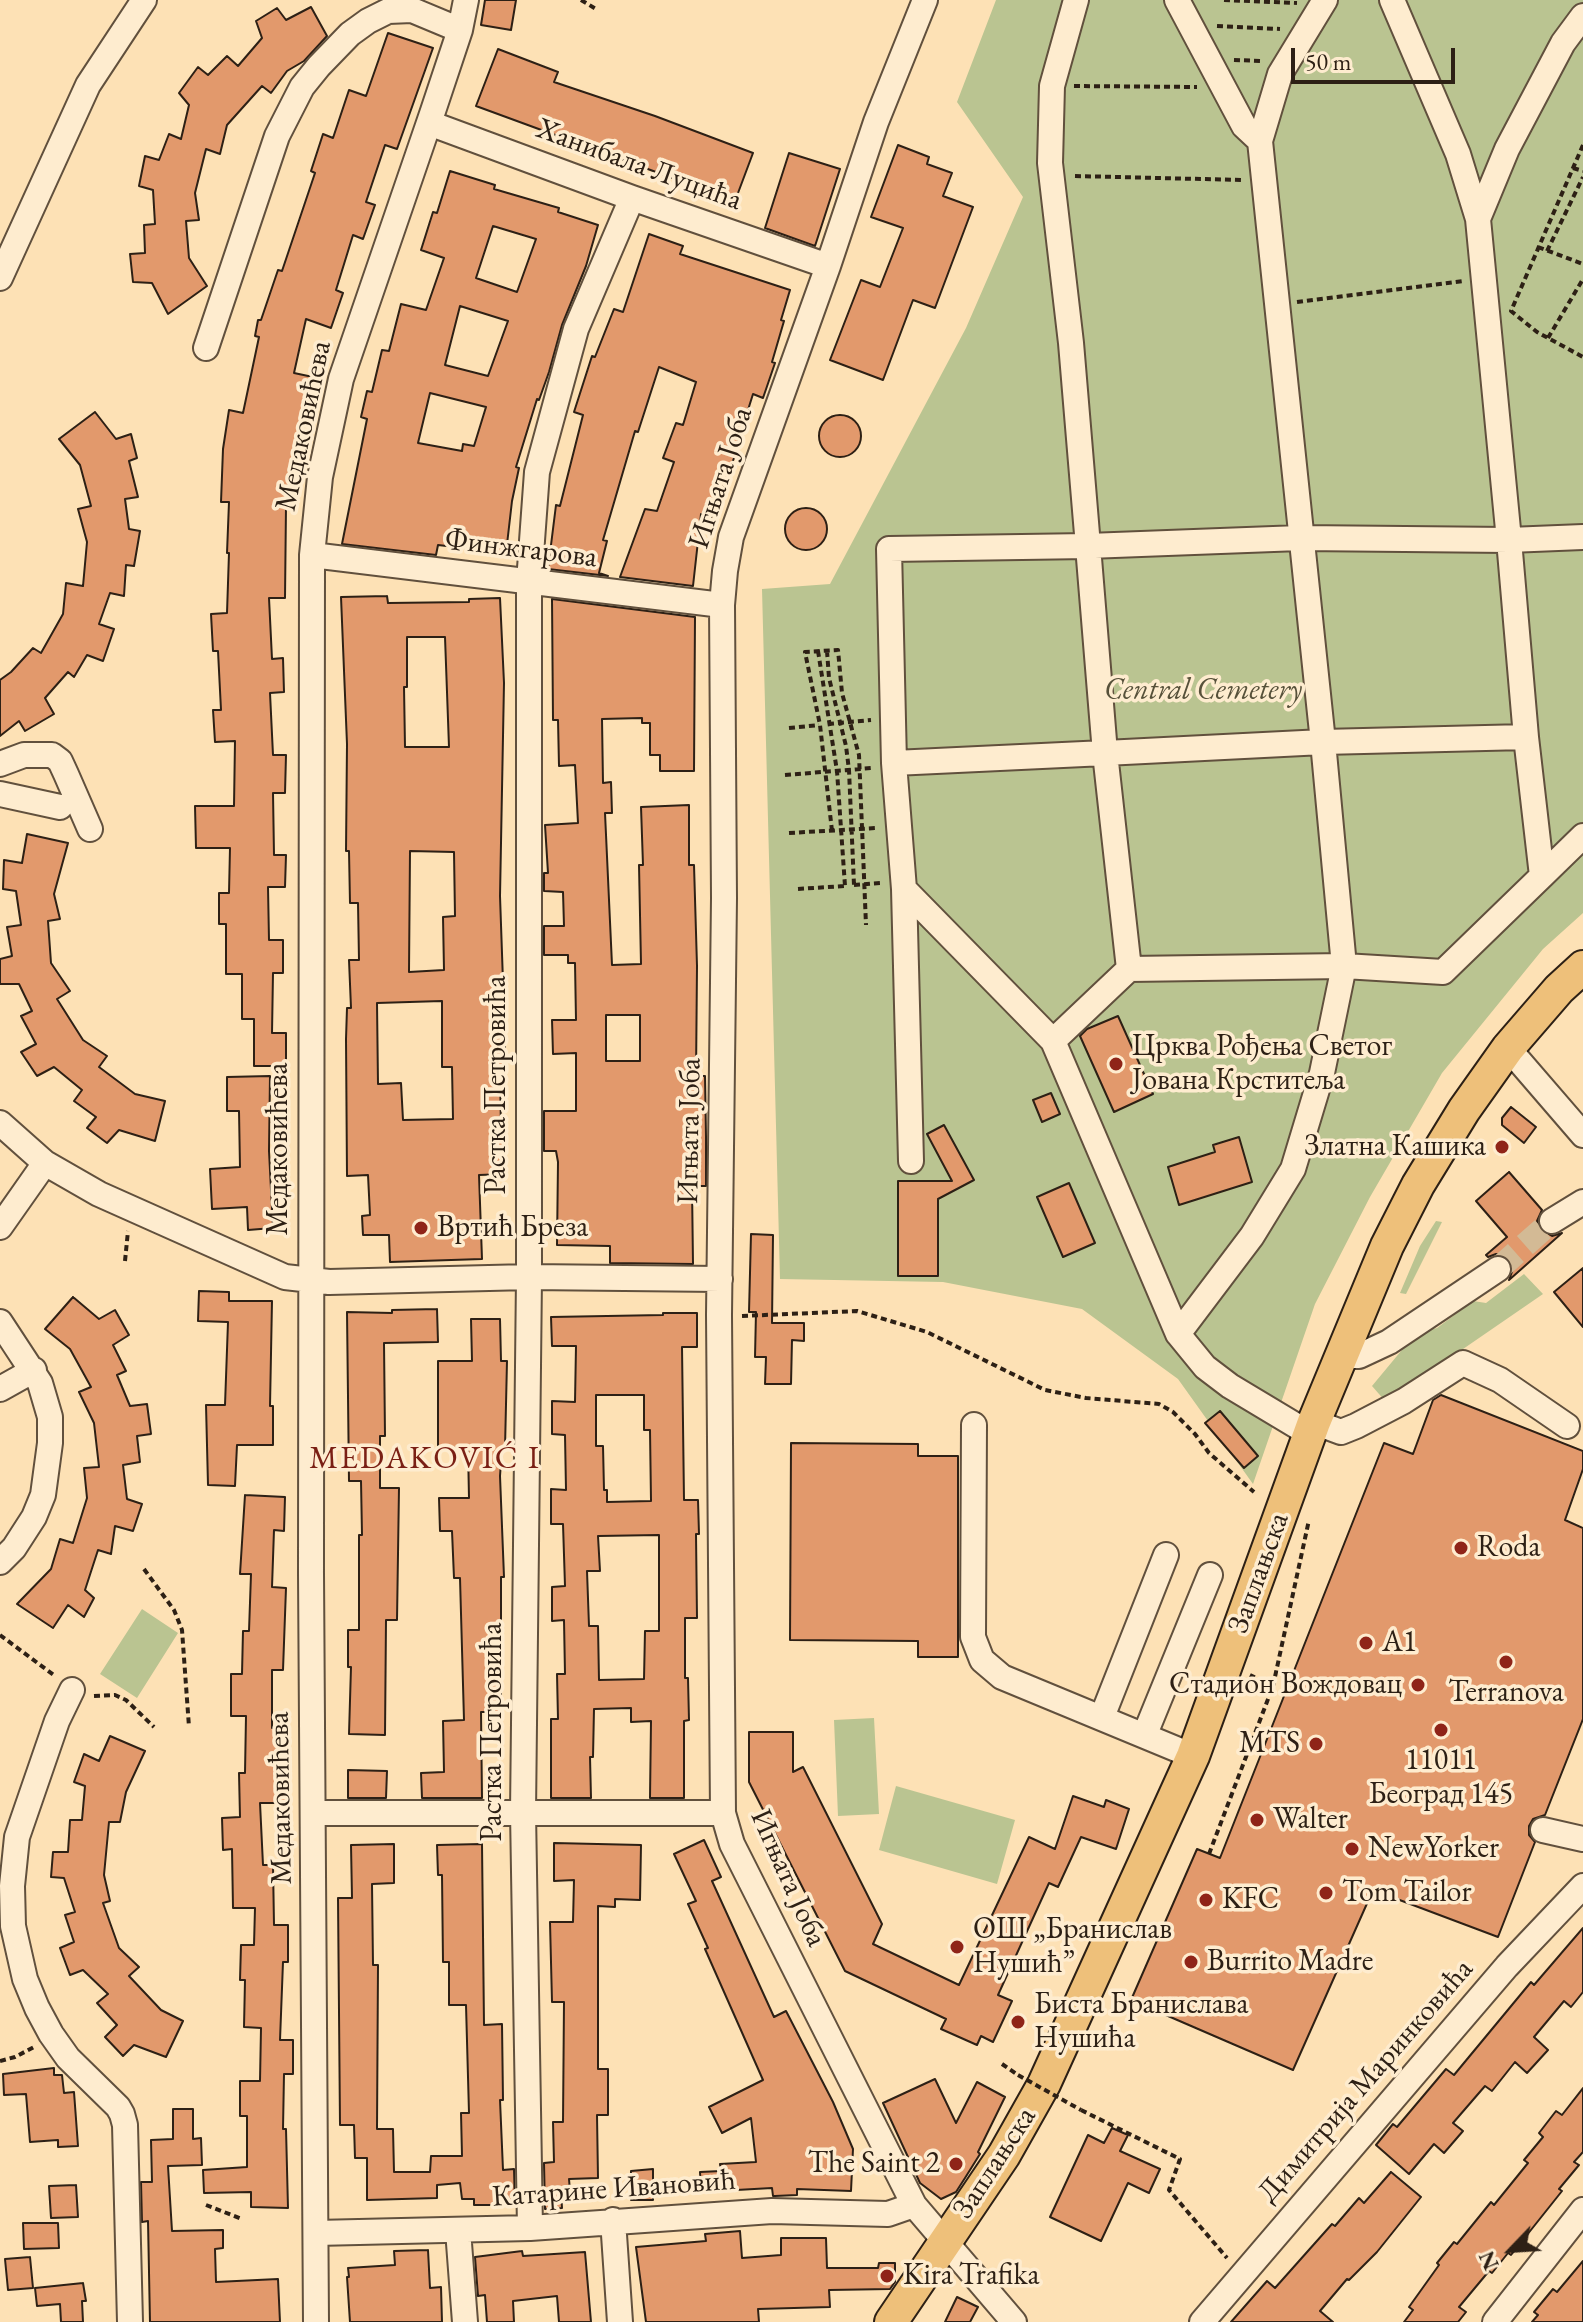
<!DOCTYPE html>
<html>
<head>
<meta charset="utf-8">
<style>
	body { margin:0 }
	#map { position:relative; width:1583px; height:2322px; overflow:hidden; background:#fde1b5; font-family:"EB Garamond",serif }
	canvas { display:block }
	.north { position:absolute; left:1471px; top:2210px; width:80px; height:80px; -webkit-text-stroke:6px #feeccf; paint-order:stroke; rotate:245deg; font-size:22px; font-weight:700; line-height:32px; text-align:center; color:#2d2015 }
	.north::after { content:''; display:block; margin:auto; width:28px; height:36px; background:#2d2015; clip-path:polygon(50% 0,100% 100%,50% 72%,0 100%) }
	.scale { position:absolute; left:1291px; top:48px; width:164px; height:36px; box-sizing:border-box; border:4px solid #2d2015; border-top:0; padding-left:10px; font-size:24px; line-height:28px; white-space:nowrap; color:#2d2015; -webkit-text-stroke:6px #feeccf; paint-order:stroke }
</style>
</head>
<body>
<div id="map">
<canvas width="1583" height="2322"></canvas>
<div class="north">N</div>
<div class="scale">50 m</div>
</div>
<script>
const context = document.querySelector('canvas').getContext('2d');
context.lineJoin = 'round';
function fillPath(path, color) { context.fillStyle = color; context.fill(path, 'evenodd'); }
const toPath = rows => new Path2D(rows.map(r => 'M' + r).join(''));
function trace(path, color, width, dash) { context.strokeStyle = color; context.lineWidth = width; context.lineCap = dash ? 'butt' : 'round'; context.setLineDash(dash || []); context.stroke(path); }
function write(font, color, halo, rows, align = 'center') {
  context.font = font + ' "EB Garamond",serif'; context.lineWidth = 7; context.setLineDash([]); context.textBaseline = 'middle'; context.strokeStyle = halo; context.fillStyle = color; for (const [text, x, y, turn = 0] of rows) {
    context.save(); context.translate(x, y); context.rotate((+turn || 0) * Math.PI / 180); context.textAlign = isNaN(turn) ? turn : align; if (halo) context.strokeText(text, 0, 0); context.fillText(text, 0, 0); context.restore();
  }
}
fillPath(toPath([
	[996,0,1583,0,1583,913,1543,949,1442,1073,1370,1197,1315,1304,1253,1484,1178,1379,1082,1309,943,1282,780,1279,762,589,830,584,966,328,1023,197,957,102],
	[1436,1221,1442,1222,1406,1294,1400,1293,1420,1246],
	[1524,1274,1543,1294,1386,1402,1372,1386,1416,1333,1437,1328,1473,1301,1486,1303],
	[142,1609,178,1633,137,1698,100,1674],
	[874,1718,879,1814,838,1816,834,1720],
	[896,1786,1015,1820,997,1884,879,1850]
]), '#bac491');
const building = toPath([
	[485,0,516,0,511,30,481,25,485,0],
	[311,7,327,36,304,61,287,71,271,93,262,86,227,125,220,154,206,149,195,193,199,220,186,221,189,258,207,286,168,314,152,283,133,282,130,254,145,253,144,225,155,224,153,190,139,186,145,156,159,160,169,134,181,139,189,105,179,93,198,67,208,75,227,56,238,66,262,38,256,21,277,8,286,20,311,7],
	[388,33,433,48,397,149,385,145,366,202,375,205,363,239,353,235,336,290,343,293,331,328,306,319,294,373,313,377,306,412,303,412,294,462,292,461,289,506,286,506,285,598,269,598,272,659,283,658,284,692,270,693,273,755,286,755,285,793,273,793,274,855,286,855,285,887,268,887,269,940,283,940,283,973,273,973,272,1033,286,1033,286,1066,254,1066,254,1019,242,1019,242,974,226,974,226,924,219,924,219,893,229,893,230,848,196,848,195,806,234,806,235,741,215,742,213,710,221,710,218,651,213,651,211,614,227,613,229,553,227,553,229,502,221,502,223,449,229,410,243,413,259,337,255,336,258,320,261,320,278,270,282,271,315,173,311,171,323,134,333,138,349,90,366,96,388,33],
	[498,49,558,72,554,82,655,116,753,153,735,201,476,106,498,49],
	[898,145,929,157,927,164,952,173,943,196,973,207,935,308,913,300,883,380,830,360,861,280,880,287,903,228,871,217,898,145],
	[789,153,840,169,815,246,765,228,789,153],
	[450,171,495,185,494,189,559,208,558,212,598,225,586,266,562,325,549,372,539,400,537,399,516,467,519,468,512,501,506,553,438,545,436,555,342,544,367,419,361,417,367,391,372,392,382,350,389,351,401,304,426,310,444,258,421,250,433,212,437,213,450,171],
	[493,226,536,239,517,292,476,278,493,226],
	[460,306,508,321,488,376,445,365,460,306],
	[430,393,486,407,474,446,463,444,462,451,418,443,430,393],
	[649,234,683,246,680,254,790,290,781,320,784,321,772,362,775,363,763,398,753,394,737,445,739,445,711,518,701,514,693,586,620,577,645,509,657,511,674,462,663,458,676,423,683,425,696,382,659,367,638,432,635,431,603,540,607,541,599,573,608,576,548,569,556,505,560,506,583,415,574,412,592,356,595,357,614,309,623,312,649,234],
	[95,412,116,439,131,434,137,458,129,461,138,497,125,499,129,529,140,531,134,566,126,565,124,596,110,593,99,624,114,629,103,661,87,655,74,677,68,672,45,698,54,714,25,731,19,721,0,736,0,680,11,672,33,648,41,653,63,614,66,583,83,586,87,542,78,509,91,506,80,465,59,439,95,412],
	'819 436a21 21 0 1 1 42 0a21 21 0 1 1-42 0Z',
	'785 529a21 21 0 1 1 42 0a21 21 0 1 1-42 0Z',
	[387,596,388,603,469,602,469,599,500,598,504,683,500,896,503,982,497,982,499,1027,505,1027,505,1067,500,1067,501,1132,504,1132,505,1174,479,1175,482,1259,390,1262,389,1235,363,1235,362,1216,370,1215,368,1175,347,1176,346,1039,347,1008,351,1008,349,960,359,960,358,903,350,903,349,851,346,851,347,744,341,597,387,596],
	[407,637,445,637,449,747,405,747,404,687,407,687,407,637],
	[410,851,454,852,455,916,443,917,444,970,409,972,410,851],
	[442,1001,442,1067,452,1067,453,1119,403,1120,401,1083,378,1084,377,1003,442,1001],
	[552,599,695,617,694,771,660,771,660,755,650,755,650,723,642,723,642,718,602,719,603,783,611,782,612,813,605,813,612,965,641,964,639,865,643,865,641,807,689,805,689,865,694,865,697,966,696,1076,705,1076,706,1137,706,1186,692,1186,693,1264,610,1263,610,1246,557,1245,558,1162,556,1151,544,1151,544,1111,576,1111,576,1053,553,1054,552,1020,576,1020,575,963,568,963,568,955,544,955,544,926,564,926,563,892,544,891,544,873,548,873,545,825,578,823,575,765,559,766,558,720,553,720,552,599],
	[606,1015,640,1015,640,1061,606,1061,606,1015],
	[27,834,68,843,54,894,60,919,48,921,51,963,70,991,57,999,83,1040,107,1056,99,1067,135,1094,165,1101,155,1141,119,1130,107,1143,87,1128,96,1117,74,1101,82,1090,54,1067,37,1076,21,1052,36,1044,21,1016,32,1011,19,984,0,984,0,959,12,956,7,927,21,925,16,891,3,889,4,860,22,863,27,834],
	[1118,1016,1153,1094,1114,1112,1080,1036,1087,1029,1118,1016],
	[270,1076,269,1151,273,1228,248,1230,247,1207,212,1209,210,1169,240,1167,239,1111,227,1111,227,1077,270,1076],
	[1051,1093,1060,1114,1042,1122,1033,1100,1051,1093],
	[1511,1107,1536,1127,1524,1143,1502,1125,1502,1118,1511,1107],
	[944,1125,974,1180,938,1199,938,1276,898,1276,898,1181,952,1181,927,1134,944,1125],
	[1239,1137,1252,1182,1179,1205,1168,1167,1215,1152,1213,1145,1239,1137],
	[1509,1172,1542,1210,1537,1221,1540,1229,1552,1236,1562,1233,1509,1280,1513,1269,1510,1260,1504,1255,1496,1254,1488,1257,1486,1255,1507,1237,1476,1201,1509,1172],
	[1069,1183,1095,1243,1063,1257,1037,1197,1069,1183],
	[751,1234,773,1235,772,1323,804,1323,804,1341,792,1340,791,1384,765,1384,766,1357,755,1357,756,1312,749,1312,751,1234],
	[1583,1268,1583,1327,1554,1292,1583,1268],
	[199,1291,229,1292,229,1301,272,1301,270,1406,273,1406,273,1445,237,1445,235,1486,208,1485,206,1405,225,1405,228,1322,198,1321,199,1291],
	[73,1297,99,1319,115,1310,129,1335,113,1345,126,1371,117,1375,130,1406,147,1404,151,1434,137,1436,140,1462,123,1465,127,1499,142,1504,133,1531,115,1526,111,1554,98,1550,85,1590,94,1598,84,1617,68,1605,53,1628,17,1604,51,1569,60,1539,73,1543,87,1498,84,1468,99,1467,94,1423,79,1392,91,1387,70,1349,45,1329,73,1297],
	[437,1309,438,1342,384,1343,385,1436,380,1436,380,1488,399,1488,397,1620,386,1620,385,1735,349,1734,351,1667,348,1667,348,1630,359,1630,359,1535,362,1535,361,1481,349,1481,347,1312,392,1313,392,1310,437,1309],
	[663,1313,697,1313,697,1347,682,1347,684,1500,698,1500,699,1534,696,1534,697,1618,685,1618,685,1678,688,1678,689,1720,684,1721,684,1798,650,1798,651,1721,631,1722,631,1708,594,1709,593,1757,590,1757,591,1798,551,1798,551,1719,558,1719,557,1674,565,1674,564,1620,552,1621,552,1587,565,1586,563,1524,551,1524,551,1489,566,1490,565,1435,552,1434,552,1401,575,1402,576,1346,552,1346,551,1317,663,1315,663,1313],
	[596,1395,644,1395,644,1430,650,1430,651,1501,607,1502,607,1490,604,1490,603,1446,596,1446,596,1395],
	[659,1535,659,1631,645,1631,644,1679,599,1680,598,1626,589,1626,587,1571,600,1571,598,1536,659,1535],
	[471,1319,500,1319,501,1361,507,1361,505,1448,502,1448,500,1476,504,1577,501,1577,501,1712,481,1712,482,1798,422,1798,421,1773,444,1772,443,1721,464,1720,460,1578,454,1578,452,1531,440,1531,439,1498,469,1498,468,1448,438,1448,438,1361,472,1361,471,1319],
	[1441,1395,1583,1451,1583,1469,1565,1520,1583,1528,1583,1719,1545,1815,1533,1819,1529,1826,1529,1835,1535,1842,1498,1937,1373,1890,1293,2070,1131,2000,1197,1849,1220,1858,1384,1443,1413,1454,1433,1400,1441,1395],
	[1220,1411,1258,1456,1244,1468,1205,1423,1220,1411],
	[791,1443,918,1444,918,1456,958,1456,958,1657,918,1657,918,1641,790,1640,791,1443],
	[245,1495,285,1497,284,1531,274,1530,272,1587,286,1588,283,1670,272,1670,272,1728,284,1728,283,1772,286,1772,287,1803,260,1803,263,1865,273,1865,274,1925,288,1925,288,1962,283,1962,280,2040,293,2040,293,2074,284,2074,283,2129,286,2129,288,2208,251,2207,251,2192,204,2193,203,2170,247,2167,247,2116,240,2116,240,2081,260,2081,261,2028,244,2027,245,1980,240,1980,241,1945,254,1945,255,1908,233,1908,232,1849,223,1850,222,1818,240,1817,239,1773,245,1773,246,1716,231,1716,231,1674,242,1674,243,1631,249,1631,251,1574,240,1574,245,1495],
	[749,1732,793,1732,793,1772,803,1767,882,1924,873,1944,959,1985,1029,1837,1055,1849,1073,1796,1104,1807,1106,1800,1129,1809,1116,1849,1081,1837,1058,1887,1049,1883,998,1995,1012,2001,993,2042,981,2036,977,2045,941,2029,946,2019,845,1971,749,1782,749,1732],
	[110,1736,145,1751,126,1792,120,1822,109,1822,104,1875,110,1901,103,1903,119,1948,139,1967,129,1976,161,2010,183,2021,166,2057,134,2045,123,2056,105,2037,117,2025,97,2003,108,1994,83,1970,70,1975,60,1948,74,1942,65,1915,75,1912,64,1878,51,1877,53,1852,68,1852,70,1820,82,1820,85,1786,74,1782,84,1754,99,1761,110,1736],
	[348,1770,387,1771,386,1798,348,1798,348,1770],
	[704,1840,721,1877,712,1881,774,2017,786,2011,833,2102,853,2149,851,2191,797,2189,797,2195,775,2196,773,2196,772,2188,701,2192,700,2172,721,2171,720,2164,756,2162,751,2118,722,2133,709,2107,763,2080,705,1949,708,1948,688,1904,696,1901,674,1854,704,1840],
	[554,1843,641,1845,640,1900,615,1899,615,1907,598,1906,598,2069,608,2069,608,2115,597,2115,598,2178,569,2179,570,2191,561,2192,562,2208,545,2209,544,2163,554,2162,553,2122,563,2122,564,2002,552,2002,550,1922,573,1922,574,1880,554,1881,554,1843],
	[394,1844,394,1883,372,1884,373,1965,378,1965,377,2129,393,2129,394,2172,430,2172,431,2156,462,2156,461,2113,469,2113,466,2005,449,2005,449,1962,443,1962,442,1875,438,1875,437,1845,482,1844,484,2025,502,2024,503,2100,500,2100,503,2170,514,2169,515,2205,474,2205,474,2199,462,2199,460,2183,437,2185,437,2198,367,2200,367,2158,355,2158,354,2125,340,2125,338,1898,352,1898,351,1845,394,1844],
	[1583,1928,1583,1992,1571,2007,1564,2001,1534,2037,1548,2050,1527,2073,1515,2062,1492,2091,1485,2086,1453,2123,1463,2131,1444,2153,1434,2144,1409,2174,1376,2145,1393,2124,1397,2127,1446,2069,1454,2075,1531,1982,1534,1985,1583,1928],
	[54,2068,54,2075,62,2075,64,2093,74,2092,78,2146,58,2147,58,2140,30,2142,26,2094,4,2095,3,2074,54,2068],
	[935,2079,956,2123,977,2082,1005,2097,978,2152,980,2154,965,2178,956,2192,941,2199,920,2183,883,2103,935,2079],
	[1583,2088,1583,2152,1574,2162,1579,2165,1559,2189,1562,2191,1511,2255,1508,2253,1492,2273,1489,2271,1459,2307,1466,2312,1458,2322,1404,2322,1413,2310,1409,2307,1439,2265,1437,2263,1454,2242,1457,2244,1491,2202,1494,2205,1528,2163,1524,2160,1543,2137,1539,2133,1556,2111,1562,2115,1583,2088],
	[173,2109,193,2109,193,2139,201,2138,202,2165,168,2166,172,2231,223,2230,223,2248,215,2249,216,2282,278,2279,280,2322,150,2322,148,2221,142,2222,141,2182,152,2182,151,2140,173,2139,173,2109],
	[1112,2128,1128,2135,1120,2151,1160,2169,1149,2193,1128,2183,1101,2241,1050,2217,1088,2135,1104,2143,1112,2128],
	[653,2169,653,2200,631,2200,631,2171,653,2169],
	[1391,2172,1421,2197,1377,2252,1349,2280,1347,2279,1320,2311,1333,2322,1231,2322,1267,2281,1275,2288,1332,2224,1335,2226,1359,2198,1364,2203,1391,2172],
	[76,2185,78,2217,51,2218,49,2186,76,2185],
	[23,2223,58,2223,59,2248,24,2249,23,2223],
	[740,2231,742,2258,781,2255,781,2238,826,2238,827,2268,878,2268,879,2263,895,2263,895,2282,890,2289,829,2290,830,2307,758,2309,759,2322,646,2322,636,2247,706,2241,705,2234,740,2231],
	[428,2250,430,2288,441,2287,442,2322,350,2322,347,2277,349,2277,348,2268,395,2265,394,2251,428,2250],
	[522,2251,523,2256,585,2252,591,2322,559,2322,557,2296,513,2301,514,2322,487,2322,485,2295,478,2296,475,2257,522,2251],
	[30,2257,33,2288,8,2290,5,2259,30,2257],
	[1583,2261,1583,2322,1532,2322,1538,2315,1534,2312,1553,2289,1557,2292,1583,2261],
	[83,2283,86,2301,82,2301,83,2322,61,2322,60,2304,37,2306,35,2288,83,2283],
	[957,2297,978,2307,970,2322,945,2322,957,2297]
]);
fillPath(building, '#e2996c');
trace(building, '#2d2015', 2);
trace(toPath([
	[1498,1269,1552,1221]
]), '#d3ba95', 24, [24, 12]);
const minor = toPath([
	[925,0,876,122,828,266,731,537,725,571,722,605,724,898,719,1315,723,1813,732,1844,914,2205,1014,2322],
	[1076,0,1052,86,1050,163,1071,343,1088,546,1300,538,1509,540,1478,219,1458,154,1392,0],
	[1177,0,1244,126,1260,141,1280,74,1325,0],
	[429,123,632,198,828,266],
	[1478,219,1507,149,1563,43,1583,16],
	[0,278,88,85,144,0],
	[206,348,277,136,302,87,319,66,350,34,368,21,388,11,412,10,460,30],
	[312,555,722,605],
	[1526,737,1542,876,1443,972,1344,966,1323,742,1526,737,1509,540,1583,537],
	[894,763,1105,753,1088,546,889,549,894,763,904,889,1053,1041,1178,1334,1205,1367,1230,1386,1310,1434],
	[0,764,24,755,52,755,60,761,66,774,90,829],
	[0,794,60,807],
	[1542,876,1583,836],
	[904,889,911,1161],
	[1053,1041,1129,969],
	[1508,1048,1583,1135],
	[0,1123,45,1163,99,1194,285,1277,329,1282,529,1277,720,1279],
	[1552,1221,1583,1202],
	[0,1227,45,1163],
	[0,1322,40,1383,50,1417,50,1443,43,1495,34,1517,14,1548,0,1562],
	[1178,1334,1252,1236,1293,1169,1322,1073,1344,966,1129,969,1105,753,1323,742,1260,141],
	[1341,1356,1359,1356,1389,1342,1498,1269],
	[0,1389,34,1370],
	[1314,1422,1341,1432,1356,1426,1404,1401,1463,1363,1500,1380,1567,1426],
	[974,1425,973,1637,982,1660,1002,1677,1193,1756],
	[72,1690,57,1721,17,1837,12,1886,13,1926,25,1979,37,2008,51,2034,68,2058,118,2107,122,2114,125,2125,130,2322],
	[1102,1717,1166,1555],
	[1145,1734,1210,1575],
	[313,1813,723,1813],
	[1543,1830,1583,1839],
	[613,2220,620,2322],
	[530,2228,523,1812,529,1277,529,582,537,472,576,329,632,198],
	[458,2230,465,2322],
	[316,2233,530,2228,772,2211,888,2214,914,2205],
	[316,2322,311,1573,312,555,320,477,341,379,433,111,460,30,466,0],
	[1202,2322,1507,1966,1583,1886],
	[1495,2322,1583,2210]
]);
const major = toPath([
	[891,2322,1004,2155,1044,2084,1193,1756,1314,1422,1387,1246,1418,1185,1464,1110,1508,1048,1559,989,1583,967]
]);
trace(minor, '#61503d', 28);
trace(major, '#2d2015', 36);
trace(toPath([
	[581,0,596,9],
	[1224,0,1297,3],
	[1217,26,1280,29],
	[1234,60,1261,61],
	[1074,86,1197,87],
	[1583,145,1511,311,1537,332,1583,357],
	[1573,168,1583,171],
	[1075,176,1242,180],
	[1538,247,1583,264],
	[1547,251,1583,177],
	[1297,302,1463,281],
	[1548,338,1583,279],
	[818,651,837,771,845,886],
	[827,651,829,678,846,746,849,770,854,885],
	[828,724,871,720],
	[789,728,819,725],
	[785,775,872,768],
	[832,831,820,725,805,652,838,650,842,693,859,755,866,925],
	[789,833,877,828],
	[854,885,881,883],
	[798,889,845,886],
	[125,1261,128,1231],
	[742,1316,857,1311,927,1332,1045,1390,1086,1398,1159,1404,1173,1412,1195,1434,1209,1453,1254,1492],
	[144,1569,174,1610,182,1630,189,1727],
	[0,1635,55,1676],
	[1273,1686,1309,1520],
	[94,1696,115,1695,126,1700,154,1727],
	[1209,1854,1273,1686,1250,1675],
	[0,2061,15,2057,34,2047],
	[1002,2064,1018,2075],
	[1081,2110,1180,2159,1169,2190,1227,2258],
	[206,2205,242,2219]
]), '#2d2015', 4, [6, 4]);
trace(minor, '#feeccf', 24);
trace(major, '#eec07a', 32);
trace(toPath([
	[1018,2075,1081,2110]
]), '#2d2015', 4, [6, 4]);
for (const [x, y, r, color] of [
	[1116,1064,8,"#8f2418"],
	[1502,1147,8,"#8f2418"],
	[421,1228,8,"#8f2418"],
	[1461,1548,8,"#8f2418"],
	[1366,1643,8,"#8f2418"],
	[1506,1662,8,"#8f2418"],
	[1418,1685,8,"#8f2418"],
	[1441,1730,8,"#8f2418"],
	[1316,1744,8,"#8f2418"],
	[1257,1820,8,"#8f2418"],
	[1352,1849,8,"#8f2418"],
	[1326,1893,8,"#8f2418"],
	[1206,1900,8,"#8f2418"],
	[957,1947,8,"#8f2418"],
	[1191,1962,8,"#8f2418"],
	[1018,2022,8,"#8f2418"],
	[956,2164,8,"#8f2418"],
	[887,2276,8,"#8f2418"]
]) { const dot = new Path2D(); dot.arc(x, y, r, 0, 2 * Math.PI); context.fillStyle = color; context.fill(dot); trace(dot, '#feeccf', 3); }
write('30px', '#2d2015', '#feeccf', [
	["Ханибала Луцића",639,165,20],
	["Медаковићева",304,426,-78],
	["Игњата Јоба",721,478,-72],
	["Финжгарова",521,549,7],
	["Растка Петровића",497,1085,-90],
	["Игњата Јоба",690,1131,-89],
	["Медаковићева",279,1149,-90],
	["Заплањска",1259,1573,-70],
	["Растка Петровића",493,1732,-90],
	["Медаковићева",281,1798,-91],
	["Игњата Јоба",788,1878,66],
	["Димитрија Маринковића",1366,2081,-49],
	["Заплањска",995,2163,-57],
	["Катарине Ивановић",614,2189,-4]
]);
write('italic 30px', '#57513a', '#feeccf', [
	["Central Cemetery",1203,691]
]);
write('30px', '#2d2015', '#feeccf', [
	["Црква Рођења Светог",1132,1047],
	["Јована Крститеља",1132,1081],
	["Златна Кашика",1486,1147,"right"],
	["Вртић Бреза",437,1228],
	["Roda",1477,1548],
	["A1",1382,1643],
	["Стадион Вождовац",1402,1685,"right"],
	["Terranova",1506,1693,"center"],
	["MTS",1300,1744,"right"],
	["11011",1441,1761,"center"],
	["Београд 145",1441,1795,"center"],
	["Walter",1273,1820],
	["NewYorker",1368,1849],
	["Tom Tailor",1342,1893],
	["KFC",1222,1900],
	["ОШ „Бранислав",973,1930],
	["Нушић”",973,1964],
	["Burrito Madre",1207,1962],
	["Биста Бранислава",1034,2005],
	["Нушића",1034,2039],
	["The Saint 2",940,2164,"right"],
	["Kira Trafika",903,2276]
], 'left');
context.letterSpacing = '2px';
write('32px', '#7a1f14', '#feeccf', [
	["MEDAKOVIĆ I",425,1459]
]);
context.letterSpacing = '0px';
</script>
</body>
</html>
